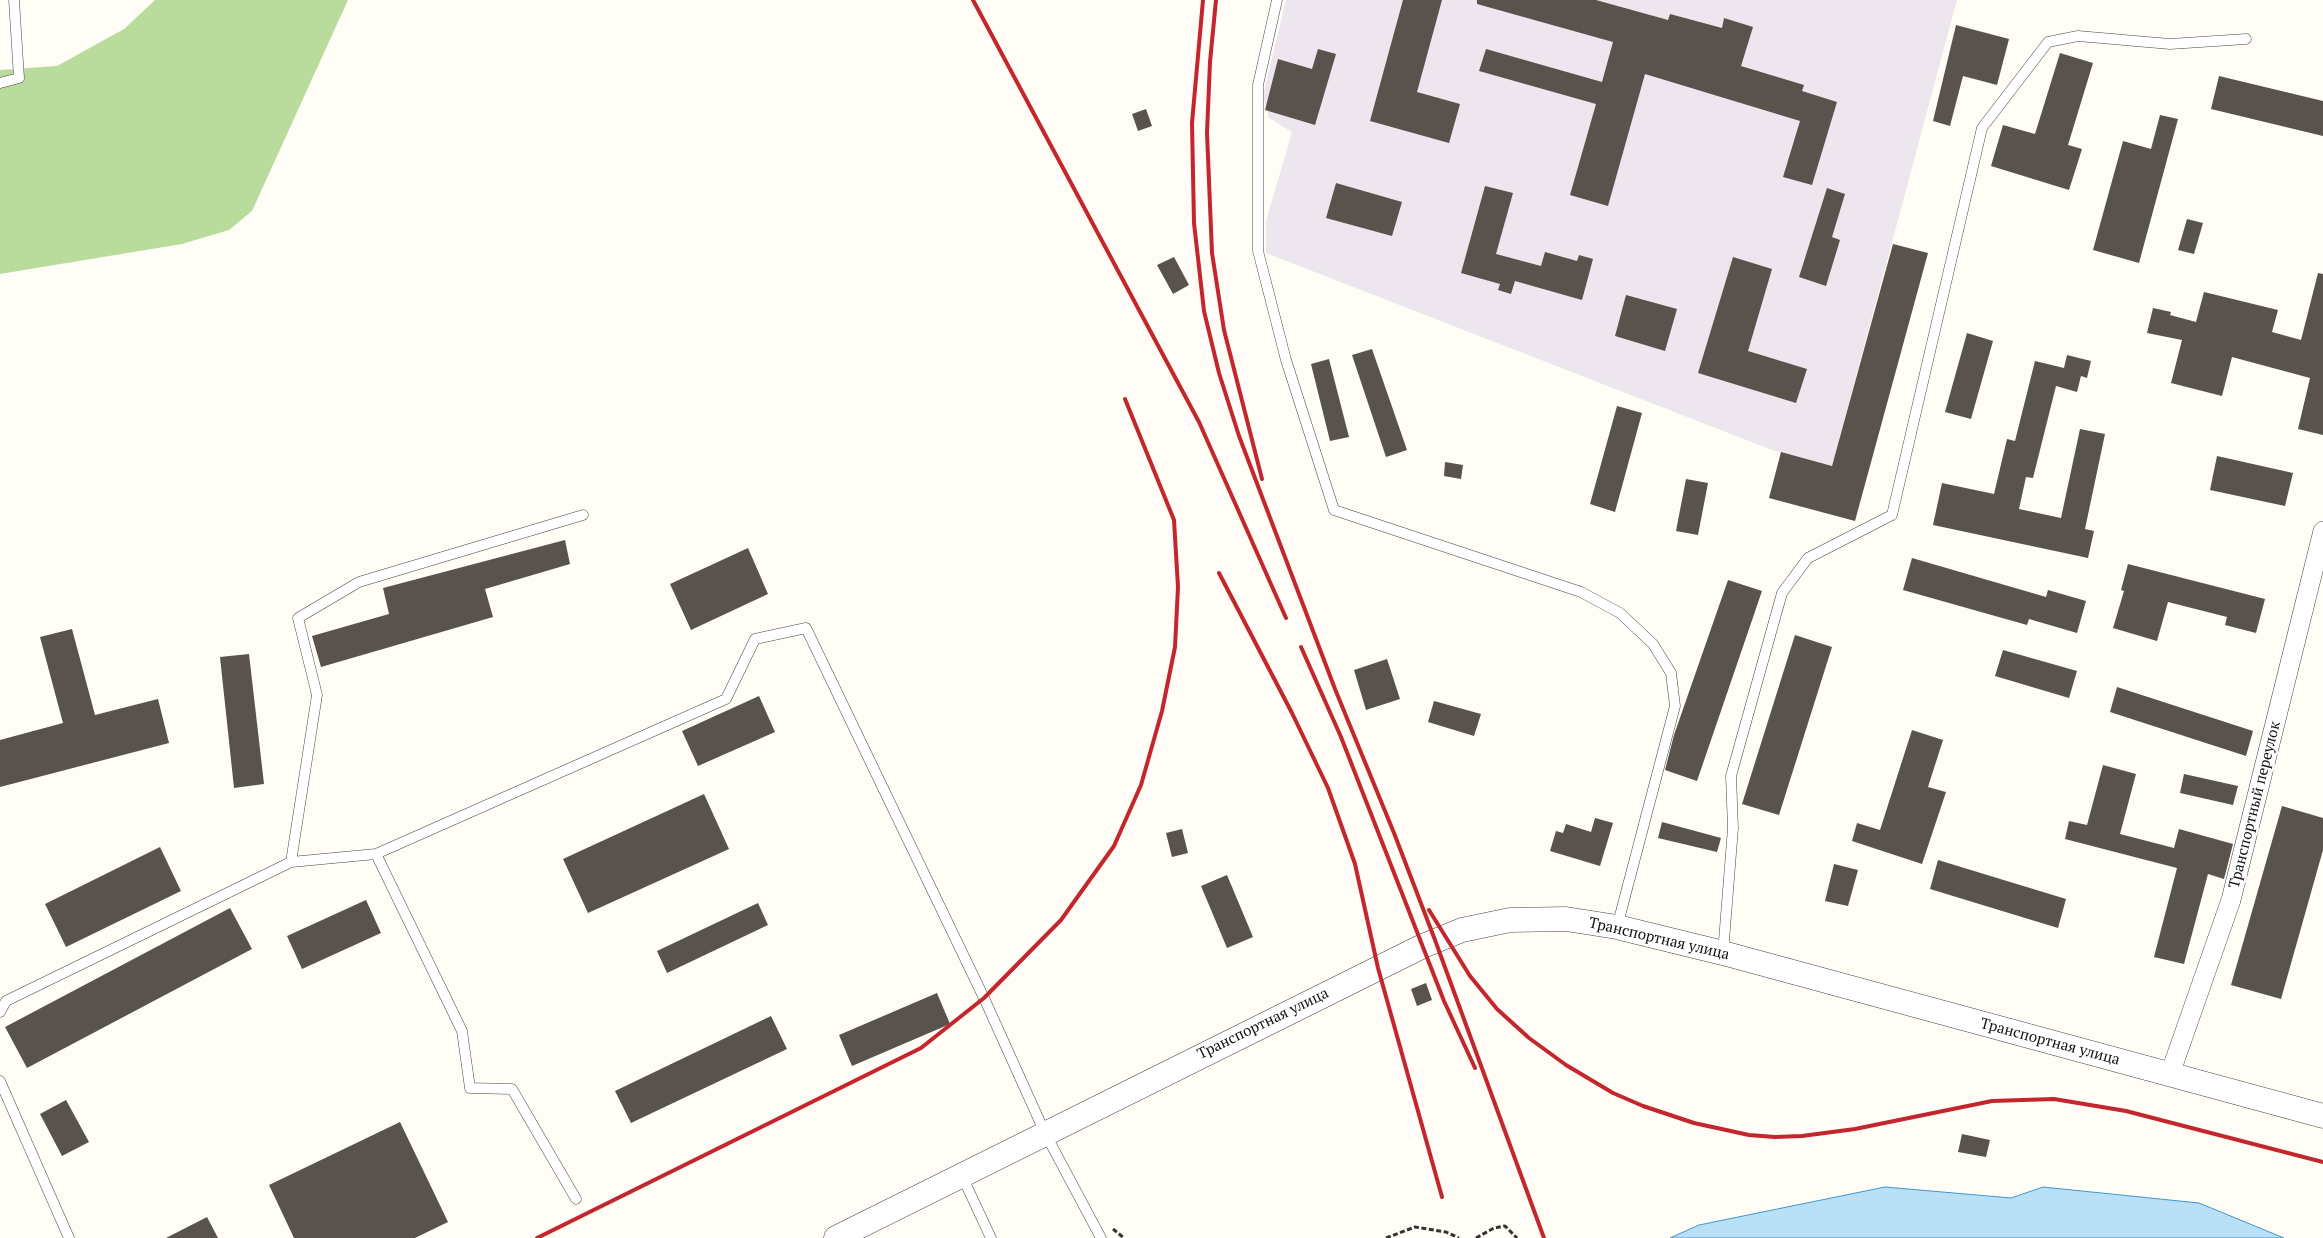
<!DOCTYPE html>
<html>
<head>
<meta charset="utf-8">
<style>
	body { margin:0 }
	canvas { display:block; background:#fffdf5 }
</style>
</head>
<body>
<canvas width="2323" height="1238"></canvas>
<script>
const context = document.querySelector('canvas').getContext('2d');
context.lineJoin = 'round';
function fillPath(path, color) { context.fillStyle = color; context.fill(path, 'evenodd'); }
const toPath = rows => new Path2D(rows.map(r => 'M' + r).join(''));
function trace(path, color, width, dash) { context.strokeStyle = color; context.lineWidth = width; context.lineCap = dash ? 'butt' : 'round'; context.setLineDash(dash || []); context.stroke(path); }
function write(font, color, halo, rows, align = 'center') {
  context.font = font + ' "PT Serif",serif'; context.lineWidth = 5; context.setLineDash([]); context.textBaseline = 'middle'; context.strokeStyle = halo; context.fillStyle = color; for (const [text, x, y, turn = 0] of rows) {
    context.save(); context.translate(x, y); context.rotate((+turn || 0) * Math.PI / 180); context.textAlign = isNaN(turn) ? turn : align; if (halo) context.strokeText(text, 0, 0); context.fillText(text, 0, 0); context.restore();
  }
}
fillPath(toPath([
	[1286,0,1957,0,1832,466,1772,450,1266,253,1266,221,1292,132,1269,118,1263,95]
]), '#eee6ef');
fillPath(toPath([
	[155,0,348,0,252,211,229,230,182,244,0,274,0,70,57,66,124,29]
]), '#b9dc9c');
const water = toPath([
	[1885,1187,2011,1198,2043,1187,2199,1203,2284,1238,1670,1238,1699,1225,1885,1187]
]);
fillPath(water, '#b9e0f7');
trace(water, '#3f96cf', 1);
fillPath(toPath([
	[1403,0,1442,0,1417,92,1460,104,1449,143,1370,121],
	[1477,0,1596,0,1668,20,1670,14,1722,28,1724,18,1753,27,1741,66,1804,85,1802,91,1837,102,1812,185,1783,177,1800,121,1645,74,1608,206,1570,195,1596,104,1479,71,1486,49,1602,82,1613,42,1477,4],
	[1956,25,2009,39,1997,85,1963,76,1950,126,1933,121],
	[1318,49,1336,54,1315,125,1265,110,1278,59,1312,69],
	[2060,53,2093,63,2068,145,2082,149,2069,190,1991,166,2003,125,2035,134],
	[2219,76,2323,101,2323,136,2211,109],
	[1146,109,1152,126,1138,131,1132,114],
	[2160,115,2178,119,2139,263,2093,250,2123,141,2151,149],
	[1336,183,1402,202,1392,236,1326,218],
	[1485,186,1513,193,1496,254,1541,266,1545,252,1577,261,1579,255,1593,259,1582,300,1515,281,1511,294,1498,290,1500,284,1461,273],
	[1827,188,1845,194,1832,237,1840,240,1826,286,1799,277],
	[2187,219,2203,223,2194,254,2178,250],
	[1893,244,1928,253,1855,521,1769,498,1781,452,1832,466],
	[1174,257,1189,285,1173,294,1157,265],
	[1733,257,1772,269,1748,351,1807,369,1796,403,1698,373],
	[2318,273,2323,274,2323,435,2298,429,2310,378,2232,357,2222,396,2171,383,2182,340,2147,333,2153,308,2171,312,2170,315,2196,322,2204,292,2278,310,2272,332,2301,340],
	[1626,295,1677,309,1665,351,1615,336],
	[1967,333,1993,341,1971,419,1945,412],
	[1372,349,1407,450,1386,457,1352,355],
	[2067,355,2091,361,2087,378,2081,376,2077,392,2056,386,2033,478,2026,477,2019,509,2061,518,2080,429,2105,434,2085,529,2094,531,2088,558,1933,525,1942,483,1994,494,2007,439,2015,441,2035,361,2064,368],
	[1329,359,1349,437,1330,441,1311,364],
	[1617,406,1642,413,1615,512,1590,504],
	[2217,456,2293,473,2285,506,2210,490],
	[1445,462,1463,465,1461,479,1444,476],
	[1686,479,1708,483,1698,535,1676,531],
	[565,540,570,564,485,589,493,617,321,667,312,636,389,614,383,588],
	[748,548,768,594,691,630,670,584],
	[1912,558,2046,597,2048,590,2086,601,2077,633,2029,619,2027,625,1903,590],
	[2128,564,2265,599,2256,633,2225,625,2227,617,2168,602,2157,641,2113,628,2124,591,2121,590],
	[1728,580,1762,591,1697,781,1665,770,1674,735],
	[72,629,95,715,158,699,169,743,0,787,0,740,63,723,40,637],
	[1795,635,1832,647,1779,815,1742,804],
	[2003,650,2077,671,2069,698,1995,676],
	[249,654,264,784,234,788,220,657],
	[1387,659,1400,699,1366,710,1354,670],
	[2117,687,2253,731,2246,756,2110,712],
	[759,696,775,732,698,766,682,731],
	[1434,701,1481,714,1474,736,1428,722],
	[1912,730,1943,740,1928,787,1946,792,1922,864,1852,841,1857,823,1880,830],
	[2103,765,2136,774,2120,834,2174,848,2179,829,2233,844,2224,879,2208,874,2184,964,2154,957,2177,868,2065,839,2069,821,2087,825],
	[2184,774,2238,786,2233,805,2180,793],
	[704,794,729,849,588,913,563,859],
	[2282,806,2323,818,2323,850,2281,999,2231,985],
	[1595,818,1613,823,1600,866,1550,851,1556,831,1563,833,1566,824,1591,832],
	[1662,822,1721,838,1717,852,1658,838],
	[1182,829,1188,853,1172,857,1166,833],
	[160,847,181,891,66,947,45,904],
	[1938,860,2066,899,2058,928,1930,889],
	[1834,864,1858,870,1848,906,1825,901],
	[1227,875,1253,937,1227,948,1201,886],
	[366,900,381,933,302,969,287,936],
	[758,903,768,925,667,973,657,951],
	[230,908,252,949,27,1068,5,1027],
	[1426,983,1432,1000,1417,1006,1411,989],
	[937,993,950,1024,852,1066,839,1035],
	[771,1016,787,1049,631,1123,615,1091],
	[66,1100,89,1142,62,1156,40,1114],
	[400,1122,448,1222,415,1238,294,1238,269,1185],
	[1962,1134,1990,1140,1986,1157,1958,1152],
	[207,1217,218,1238,166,1238]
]), '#5a524d');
const service = toPath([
	[1277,0,1258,85,1258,251,1286,360,1334,510,1581,592,1620,613,1653,644,1671,673,1675,706,1617,927],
	[0,83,19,78,14,0],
	[376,854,462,1031,470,1088,512,1089,576,1199],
	[291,862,317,695,298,618,359,582,583,515],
	[1723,953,1733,828,1731,776,1782,593,1808,558,1892,515,1982,128,2048,42,2078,36,2170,44,2246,39],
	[0,1012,6,1001,291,862,376,854,726,699,755,639,806,628,984,998,1045,1133,1101,1238],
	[0,1081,69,1238],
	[962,1176,991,1238]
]);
const minor = toPath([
	[2170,1074,2231,900,2323,531]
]);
const tertiary = toPath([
	[836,1238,1423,946,1462,930,1510,920,1566,919,1617,927,1723,953,2323,1116]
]);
trace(service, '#444', 11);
trace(minor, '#444', 20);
trace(tertiary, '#444', 25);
trace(toPath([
	[1113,1229,1124,1238],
	[1386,1238,1415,1227,1446,1232,1459,1238],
	[1476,1238,1494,1228,1505,1226,1517,1238]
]), '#333', 3, [5, 2.5]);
trace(service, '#fff', 10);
trace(minor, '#fff', 19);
trace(tertiary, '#fff', 24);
trace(toPath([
	[973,0,1199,422,1286,618],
	[1203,0,1192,123,1194,223,1204,311,1219,373,1239,436,1335,689,1394,833,1435,940,1544,1238],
	[1216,0,1210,62,1207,133,1212,253,1224,330,1262,479],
	[1219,573,1292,713,1328,788,1355,864,1378,968,1442,1197],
	[1301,647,1341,737,1444,1001,1475,1068],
	[1429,910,1470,976,1497,1009,1529,1038,1566,1065,1613,1093,1643,1106,1694,1123,1749,1135,1775,1137,1802,1136,1855,1129,1992,1101,2054,1099,2126,1111,2323,1162],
	[537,1238,921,1048,984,998,1061,920,1114,846,1141,785,1162,711,1175,647,1178,587,1174,520,1125,399]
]), '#c4262e', 4);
write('15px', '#111', '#fff', [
	["Транспортный переулок",2255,805,-76],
	["Транспортная улица",1659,939,13],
	["Транспортная улица",1263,1024,-26],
	["Транспортная улица",2050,1042,15]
]);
</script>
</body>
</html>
